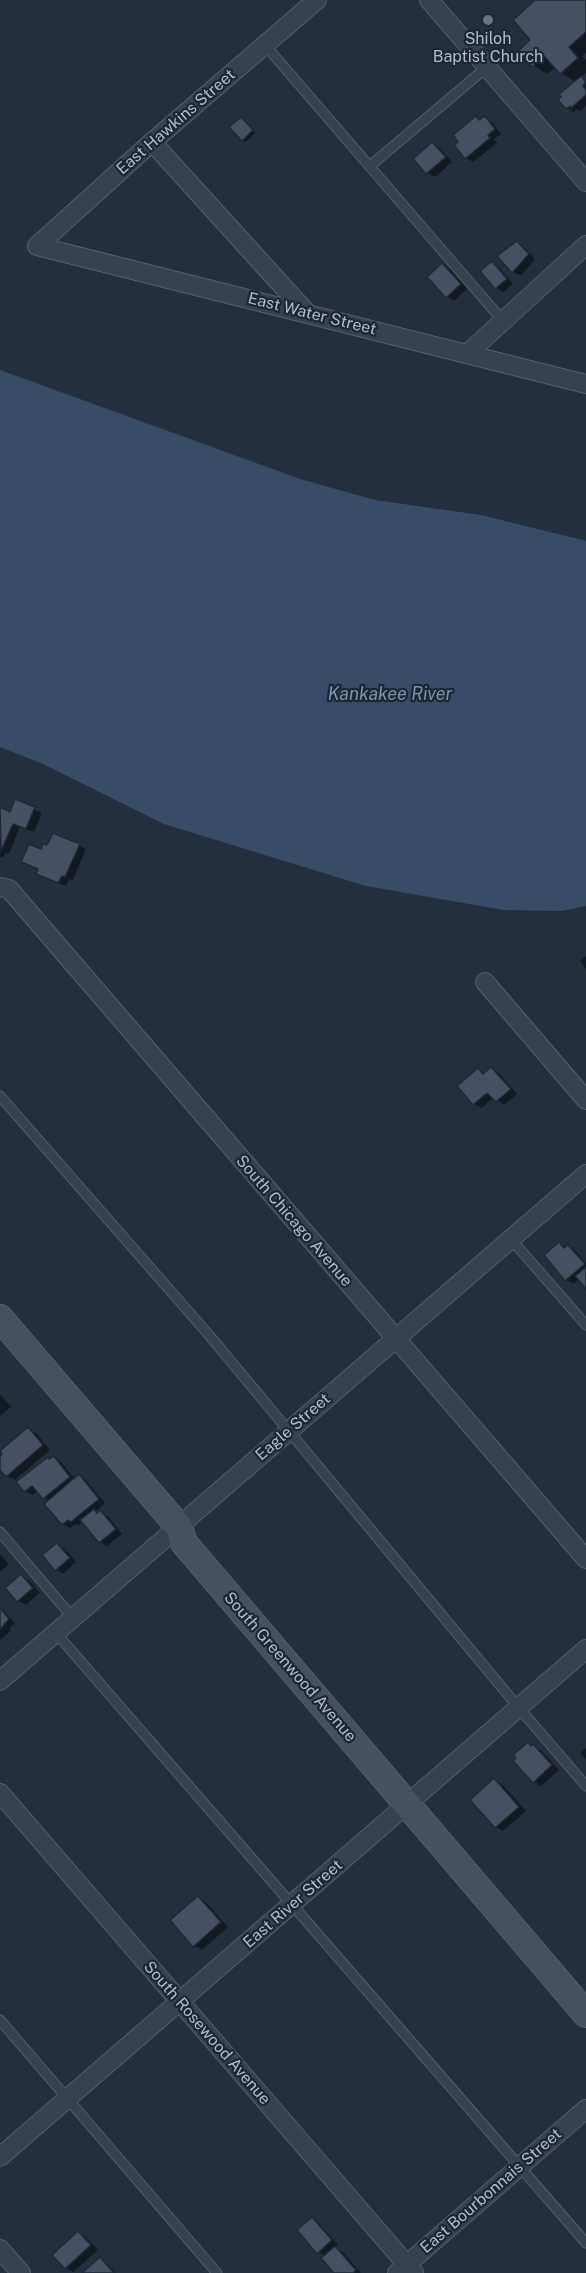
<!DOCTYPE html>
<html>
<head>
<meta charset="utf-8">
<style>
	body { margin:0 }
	canvas { display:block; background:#242f3e }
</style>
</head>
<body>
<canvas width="586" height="2273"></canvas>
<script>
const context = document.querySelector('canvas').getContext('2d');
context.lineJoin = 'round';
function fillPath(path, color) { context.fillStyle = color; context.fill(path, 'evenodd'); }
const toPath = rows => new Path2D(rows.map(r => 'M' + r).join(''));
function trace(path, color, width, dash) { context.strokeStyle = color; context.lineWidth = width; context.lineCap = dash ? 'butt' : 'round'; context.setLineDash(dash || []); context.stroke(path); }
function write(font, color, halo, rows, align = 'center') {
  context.font = font + ' "Public Sans",sans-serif'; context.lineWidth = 4.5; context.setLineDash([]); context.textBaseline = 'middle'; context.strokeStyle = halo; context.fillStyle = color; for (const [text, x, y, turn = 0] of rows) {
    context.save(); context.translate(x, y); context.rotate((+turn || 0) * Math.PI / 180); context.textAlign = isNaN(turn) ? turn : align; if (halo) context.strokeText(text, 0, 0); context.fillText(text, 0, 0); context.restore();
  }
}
fillPath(toPath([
	[0,370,300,479,375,500,481,515,586,541,586,906,561,911,504,910,366,886,164,824,41,763,0,747]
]), '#394c67');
fillPath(toPath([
	[538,0,586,0,586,53,582,56,586,60,586,73,580,78,586,81,586,106,580,111,577,109,574,112,567,108,576,82,561,73,556,67,547,74,533,65,532,40],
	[476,118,481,121,485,118,492,122,501,134,494,139,497,143,473,162,466,158],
	[244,121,255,133,246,142,242,140],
	[432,144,440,148,452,162,435,177,427,173,415,159],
	[517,243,524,247,535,259,521,276,513,272,499,256],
	[492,263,499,267,513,284,503,292,496,288],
	[442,265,450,269,467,289,454,301,447,297],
	[16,801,42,813,34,832,20,827,9,854,5,853,3,858,0,857,0,809,11,813],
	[79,845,86,849,73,880,69,879,66,886,45,877,42,851],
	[586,956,586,969,580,961],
	[491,1068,499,1073,517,1094,504,1105,494,1097,482,1108,474,1104,478,1070,485,1074],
	[559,1244,576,1251,586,1263,586,1287,579,1279,574,1284,566,1280],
	[0,1394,11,1407,0,1416],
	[28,1429,36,1433,50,1450,15,1480,7,1476,0,1468,0,1458],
	[54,1457,61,1462,75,1479,79,1476,86,1480,105,1503,95,1512,108,1516,122,1534,107,1546,100,1542,83,1522,79,1525,76,1524,70,1528,63,1524,49,1501,38,1491,33,1495,25,1491,19,1483],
	[57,1544,65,1549,76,1562,63,1574,55,1569],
	[0,1554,9,1564,0,1572],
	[22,1576,29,1580,40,1593,26,1605,18,1601,7,1588],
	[0,1607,15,1623,9,1629,11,1631,0,1640],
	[528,1744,541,1750,559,1770,541,1786,534,1782],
	[586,1748,586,1759,580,1753],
	[494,1780,502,1784,526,1811,503,1831,496,1827],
	[198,1898,206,1902,228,1927,202,1950,194,1945],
	[312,2219,319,2223,338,2245,335,2248,343,2252,361,2273,336,2273,326,2257,318,2252],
	[79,2233,86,2237,98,2250,73,2272,66,2268],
	[100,2259,107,2263,116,2273,84,2273]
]), '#0007');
const building = toPath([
	[535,0,586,0,586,32,569,47,578,58,560,74,544,56,532,67,518,51,530,40,513,20,535,0],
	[581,76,586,82,583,86,586,90,586,95,571,108,570,106,566,109,558,100,561,97,559,94,581,76],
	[476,116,479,120,485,116,495,129,488,135,490,138,465,159,454,145,458,142,453,135,476,116],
	[241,117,253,130,242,141,229,127,241,117],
	[432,142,446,157,426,174,413,159,432,142],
	[517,241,529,254,512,273,497,256,517,241],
	[492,261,507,279,495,289,480,271,492,261],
	[442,263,461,284,446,298,427,277,442,263],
	[15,799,35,807,26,829,13,824,1,851,0,807,10,812,15,799],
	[53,833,80,844,65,877,62,876,58,883,36,874,38,869,21,862,29,844,41,849,43,844,47,845,53,833],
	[491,1067,511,1089,496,1102,487,1093,473,1105,457,1086,478,1068,483,1074,491,1067],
	[559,1242,564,1248,568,1245,585,1264,565,1281,544,1255,559,1242],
	[586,1267,586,1289,575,1276,586,1267],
	[28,1427,43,1445,6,1477,0,1470,0,1456,2,1454,0,1451,28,1427],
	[54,1456,70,1477,43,1499,32,1486,24,1492,16,1482,48,1457,49,1459,54,1456],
	[79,1474,99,1499,71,1522,68,1520,62,1525,44,1504,79,1474],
	[94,1509,97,1513,100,1510,116,1529,99,1543,80,1520,94,1509],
	[57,1543,70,1558,55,1571,42,1555,57,1543],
	[21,1574,33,1588,17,1602,5,1588,21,1574],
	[0,1608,9,1619,0,1630,0,1608],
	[528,1742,531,1746,533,1744,552,1765,533,1783,513,1761,516,1758,513,1755,528,1742],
	[494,1778,519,1807,495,1828,470,1800,494,1778],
	[198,1896,221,1922,193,1947,170,1920,198,1896],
	[312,2217,332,2240,317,2254,297,2230,312,2217],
	[78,2231,91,2245,65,2269,52,2255,78,2231],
	[335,2246,356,2270,353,2273,334,2273,321,2258,335,2246],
	[100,2257,114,2273,82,2273,100,2257]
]);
fillPath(building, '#455162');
trace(building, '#1f2835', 1.5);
const lane = toPath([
	[265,45,503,321],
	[370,166,487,67],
	[0,1096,209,1335,519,1708,586,1786],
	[510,1238,586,1325],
	[0,1532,73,1618],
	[56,1633,586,2243],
	[0,2020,217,2273]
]);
const street = toPath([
	[429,0,586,182],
	[152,142,307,313],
	[37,246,586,384],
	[37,246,152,142,317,0],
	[467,354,586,245],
	[0,887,9,889,586,1559],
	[485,982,586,1100],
	[0,1681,586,1174],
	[0,1793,414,2273],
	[0,2157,586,1649],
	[0,2249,21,2273],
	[397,2273,586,2109]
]);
const secondary = toPath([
	[0,1318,179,1527,184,1543,586,2014]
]);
trace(lane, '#565f6c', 11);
trace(street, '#565f6c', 20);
trace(secondary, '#565f6c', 28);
trace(lane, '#38414e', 9);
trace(street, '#38414e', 18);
trace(secondary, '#465061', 26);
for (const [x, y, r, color] of [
	[488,20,6,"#6b7280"]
]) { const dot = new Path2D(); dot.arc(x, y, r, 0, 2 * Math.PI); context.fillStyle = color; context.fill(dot); trace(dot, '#1d2633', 2); }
write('16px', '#b4bcc9', '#1d2633', [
	["Shiloh",488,39],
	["Baptist Church",488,57]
]);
write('16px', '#b4bcc9', '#1d2633', [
	["East Hawkins Street",176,122,-41],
	["East Water Street",312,314,14],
	["South Chicago Avenue",294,1221,49],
	["Eagle Street",293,1427,-41],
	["South Greenwood Avenue",290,1667,49],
	["East River Street",293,1904,-41],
	["South Rosewood Avenue",207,2033,49],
	["East Bourbonnais Street",491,2191,-41]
]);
write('italic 18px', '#7c92b1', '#1d2633', [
	["Kankakee River",390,694]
]);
</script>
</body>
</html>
